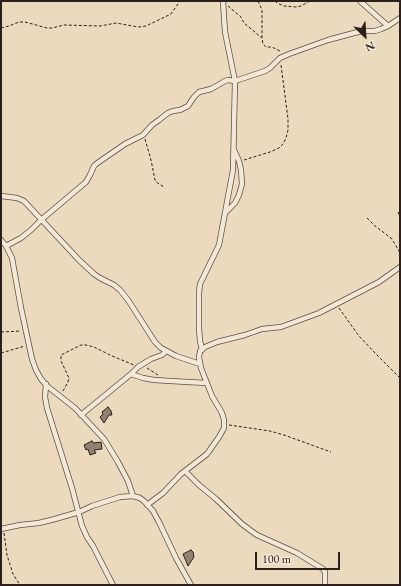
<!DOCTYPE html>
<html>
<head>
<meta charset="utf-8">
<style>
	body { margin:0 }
	#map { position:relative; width:401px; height:586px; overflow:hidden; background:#ecdabe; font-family:"EB Garamond",serif }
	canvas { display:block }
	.frame { position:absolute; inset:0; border:2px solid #2c201c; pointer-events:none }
	.north { position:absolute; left:345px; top:16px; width:40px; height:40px; -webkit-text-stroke:3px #f3e7d5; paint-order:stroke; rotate:155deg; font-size:11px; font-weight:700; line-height:16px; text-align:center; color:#2c201c }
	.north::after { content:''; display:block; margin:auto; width:14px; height:18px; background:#2c201c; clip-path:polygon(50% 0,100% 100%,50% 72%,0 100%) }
	.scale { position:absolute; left:255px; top:552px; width:85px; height:18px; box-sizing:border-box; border:2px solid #2c201c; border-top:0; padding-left:5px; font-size:12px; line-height:14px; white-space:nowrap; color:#2c201c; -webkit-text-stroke:3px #f3e7d5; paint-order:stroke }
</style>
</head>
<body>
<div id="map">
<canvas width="401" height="586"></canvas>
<div class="frame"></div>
<div class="north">N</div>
<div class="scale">100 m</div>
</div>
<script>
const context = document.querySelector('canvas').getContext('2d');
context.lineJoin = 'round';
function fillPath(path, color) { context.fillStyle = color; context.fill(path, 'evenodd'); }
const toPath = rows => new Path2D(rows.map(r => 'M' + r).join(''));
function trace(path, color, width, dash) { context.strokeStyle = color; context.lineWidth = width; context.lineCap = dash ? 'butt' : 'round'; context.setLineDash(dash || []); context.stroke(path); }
const building = toPath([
	[108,407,111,411,112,415,109,415,104,423,100,417,103,414,102,412,108,407],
	[92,441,93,443,101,442,102,449,94,450,96,453,90,455,88,449,86,450,84,445,92,441],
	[191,550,193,552,194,557,188,566,183,554,191,550]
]);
fillPath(building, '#908170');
trace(building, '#2c201c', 1);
const minor = toPath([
	[360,1,388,26],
	[1,196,17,198,24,201,79,260,94,274,100,278,114,285,120,290,128,300,155,342,161,348,176,356,200,364],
	[225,213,235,203,239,195,242,184,241,170,239,161,234,150],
	[1,240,6,246,12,258,21,308,32,359,36,370,41,379,47,386,75,408,104,439,118,462,128,481,133,496],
	[6,246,21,238,31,230,41,220,86,182,90,175,94,166,96,164,125,144,143,135,152,125,159,120,168,113,173,111,180,110,188,106,194,97,199,92,211,89,225,81,228,80,235,81,265,71,270,68,280,58,289,54,328,40,354,33,362,31,375,31,381,29,388,26,400,18],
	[202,350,200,341,199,328,199,293,200,284,219,245,233,170,235,81,225,32,223,1],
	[131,374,143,378,154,380,188,382,207,383],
	[46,384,45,397,47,408,72,488,82,526,87,537,93,546,113,585],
	[81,415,131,374,138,367,151,359,162,355,166,351],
	[185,471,199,485,216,499,242,524,250,530,257,535,297,553,323,569,325,572,325,585],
	[147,505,163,493,181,474,207,454,219,437,224,428,224,420,222,413,212,396,201,368,199,357,200,351,205,347,217,342,245,335,262,329,281,327,319,313,379,282,400,267],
	[1,529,20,525,39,523,55,519,79,512,92,506,120,497,133,496,140,498,144,501,153,511,159,522,176,558,191,585]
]);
trace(minor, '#5c4e44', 6);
trace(toPath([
	[258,1,262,10,262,38,263,44,266,47,272,47,280,51],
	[275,1,277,3,284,6,296,7,301,6,310,1],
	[228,6,241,17,244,23,262,38],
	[1,28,9,26,19,22,25,22,47,28,52,28,64,25,100,26,116,23,127,25,139,27,146,26,171,14,180,1],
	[145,139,151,160,155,180,156,182,164,187],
	[244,160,270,152,279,148,283,144,286,138,288,130,288,119,281,65],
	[398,212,400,217],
	[367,218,375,226,391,238,395,244,400,253],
	[339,308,359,336,376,354,400,378],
	[1,332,21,331],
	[1,353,25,346],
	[147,368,158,375],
	[63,391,68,382,69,378,61,361,61,355,81,345,86,345,94,347,112,356,134,365],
	[229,425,270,431,284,435,331,452],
	[4,533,7,555,13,574,20,585]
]), '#2c201c', 1, [3, 2]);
trace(minor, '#f3e7d5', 4.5);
</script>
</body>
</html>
